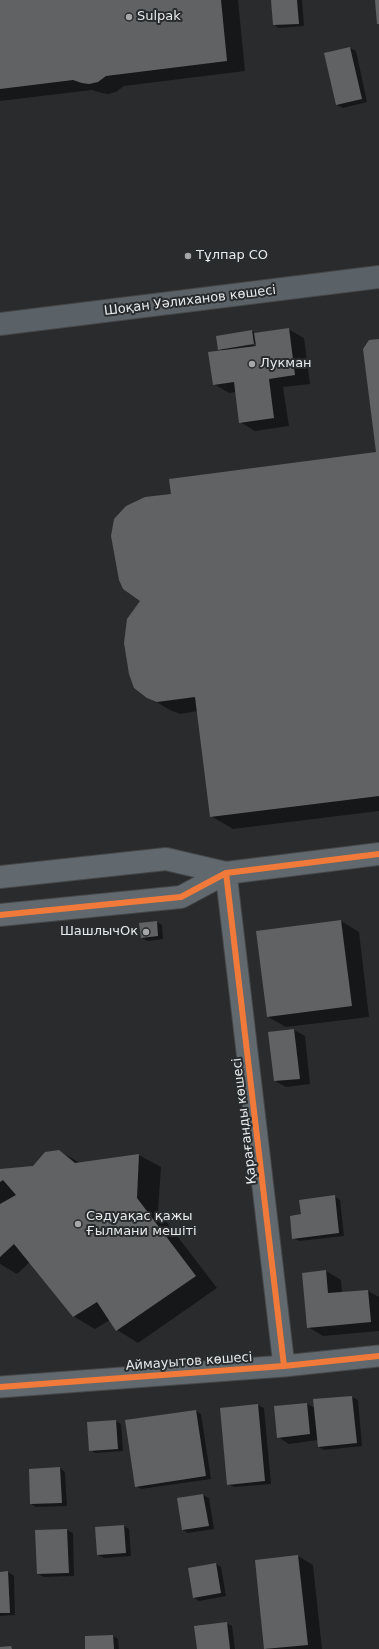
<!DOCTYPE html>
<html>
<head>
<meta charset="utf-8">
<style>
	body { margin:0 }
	canvas { display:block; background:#292b2d }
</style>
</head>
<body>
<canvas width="379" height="1649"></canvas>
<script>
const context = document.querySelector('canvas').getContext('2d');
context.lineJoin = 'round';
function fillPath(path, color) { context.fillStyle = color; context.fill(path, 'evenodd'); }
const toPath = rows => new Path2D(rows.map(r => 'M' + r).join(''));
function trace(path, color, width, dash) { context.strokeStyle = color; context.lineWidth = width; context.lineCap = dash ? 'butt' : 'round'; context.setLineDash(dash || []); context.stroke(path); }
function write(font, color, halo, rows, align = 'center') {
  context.font = font + ' "DejaVu Sans",sans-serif'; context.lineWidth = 4; context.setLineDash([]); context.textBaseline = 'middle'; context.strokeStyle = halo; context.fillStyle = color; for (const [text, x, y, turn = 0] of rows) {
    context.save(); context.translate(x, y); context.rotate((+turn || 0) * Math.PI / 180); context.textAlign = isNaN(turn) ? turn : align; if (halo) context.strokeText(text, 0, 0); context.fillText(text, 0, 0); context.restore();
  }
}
fillPath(toPath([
	[0,0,238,0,245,71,124,86,116,92,108,94,102,93,92,90,0,101],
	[272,0,302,0,304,26,279,28,274,25],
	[350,48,356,51,367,102,343,108,337,105,325,54],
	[288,329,304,338,310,384,283,387,289,426,255,431,240,422,236,392,229,393,214,384,223,351,219,349,252,331,255,333],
	[250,341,257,345,257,347,249,343],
	[379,340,379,811,233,829,211,816,198,711,180,714,170,710,148,697,141,601,172,495,377,452],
	[341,921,359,932,369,1017,286,1027,268,1017],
	[157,922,162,925,163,939,148,941,142,938],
	[294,1030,305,1036,310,1084,286,1087,275,1081],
	[59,1151,80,1163,139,1155,161,1167,158,1211,217,1288,138,1343,117,1330,110,1320,95,1329,73,1316,30,1262,17,1274,0,1264,0,1170,34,1167],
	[334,1196,340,1200,344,1236,299,1241,293,1238,302,1215],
	[326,1271,341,1280,342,1293,368,1291,379,1297,379,1331,323,1336,308,1327],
	[352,1397,358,1400,362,1446,324,1450,319,1447,318,1440,289,1444,278,1437,275,1407,307,1404,315,1408],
	[258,1405,264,1408,271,1484,234,1487,228,1484,221,1409],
	[196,1411,201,1414,211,1479,141,1489,136,1486],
	[115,1421,121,1424,123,1451,95,1453,90,1450],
	[60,1468,65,1472,67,1506,36,1507,31,1504],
	[203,1495,209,1498,214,1529,188,1533,183,1530],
	[124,1526,129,1529,131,1556,104,1558,98,1555],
	[67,1530,73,1533,74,1576,44,1577,38,1574,36,1531],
	[298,1556,313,1565,322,1649,265,1649,256,1561],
	[216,1564,221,1567,226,1596,199,1601,194,1598],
	[8,1572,14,1576,15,1615,0,1616,0,1573],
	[226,1623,232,1626,235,1649,198,1649],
	[113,1636,118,1639,119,1649,86,1649]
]), '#0007');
fillPath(toPath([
	[0,0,221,0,227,61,106,76,98,82,89,84,82,83,73,80,0,89],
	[271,0,297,0,299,24,273,25],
	[375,0,379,0,379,24,377,24],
	[350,47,362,99,336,105,324,53],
	[289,328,295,375,269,379,274,418,239,423,234,382,213,385,208,352,256,346,254,333],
	[252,330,254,344,218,350,216,336],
	[379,339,379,796,210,817,195,697,157,702,147,698,134,688,129,674,124,643,127,619,140,601,123,589,119,580,111,536,114,519,126,506,145,497,171,494,169,479,376,452,363,349,369,340],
	[341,920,352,1006,267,1017,256,931],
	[157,921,158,936,141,938,139,923],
	[294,1029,300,1079,274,1081,268,1032],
	[59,1150,75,1163,139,1154,137,1198,196,1276,116,1331,97,1302,73,1317,14,1244,0,1257,0,1204,16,1195,3,1180,0,1182,0,1169,33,1166,45,1152],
	[335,1195,339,1233,292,1239,290,1216,301,1214,299,1200],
	[326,1270,328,1293,368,1290,371,1322,307,1328,302,1273],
	[352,1396,357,1443,318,1447,313,1399],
	[307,1403,310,1434,277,1438,274,1406],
	[258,1404,265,1481,227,1485,220,1408],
	[196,1410,206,1476,135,1487,125,1420],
	[116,1420,118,1449,89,1451,87,1422],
	[60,1467,62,1503,30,1504,29,1469],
	[203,1494,209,1526,182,1530,177,1498],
	[124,1525,126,1553,97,1555,95,1527],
	[67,1529,69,1573,37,1574,35,1530],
	[298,1555,308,1645,264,1649,255,1560],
	[216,1563,221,1593,193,1598,188,1568],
	[8,1571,10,1613,0,1613,0,1572],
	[227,1622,230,1649,197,1649,194,1626],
	[113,1635,114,1649,85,1649,85,1636],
	[11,1646,12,1649,0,1649,0,1647]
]), '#616263');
const minor = toPath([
	[226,873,284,1366],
	[0,1387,284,1366,379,1356]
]);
const tertiary = toPath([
	[0,877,166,859,226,873],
	[0,915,181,897,226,873,379,854]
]);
const secondary = toPath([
	[0,324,379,277]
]);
trace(minor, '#454647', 23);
trace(tertiary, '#454647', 24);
trace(secondary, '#454647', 24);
trace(minor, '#61696e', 21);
trace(tertiary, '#61696e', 22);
trace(secondary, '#5b6267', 22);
trace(toPath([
	[226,873,284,1366],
	[0,915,181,897,226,873,379,854],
	[0,1387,284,1366,379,1356]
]), '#f17a3a', 6);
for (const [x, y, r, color] of [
	[129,17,4,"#a5a7a9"],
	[188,256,4,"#a5a7a9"],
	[252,364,4,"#a5a7a9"],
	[146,932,4,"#a5a7a9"],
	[78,1224,4,"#a5a7a9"]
]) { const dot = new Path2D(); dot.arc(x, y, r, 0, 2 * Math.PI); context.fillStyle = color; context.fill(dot); trace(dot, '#282c2e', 1.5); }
write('13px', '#e8eaec', '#282c2e', [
	["Sulpak",137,17],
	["Тұлпар СО",196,256],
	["Лукман",260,364],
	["ШашлычОк",138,932,"right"],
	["Сәдуақас қажы",86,1217],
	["Ғылмани мешіті",86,1232]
], 'left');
write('13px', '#e8eaec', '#282c2e', [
	["Шоқан Уәлиханов көшесі",190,301,-7],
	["Қарағанды көшесі",245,1121,-97],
	["Аймауытов көшесі",189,1362,-4]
]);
</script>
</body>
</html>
